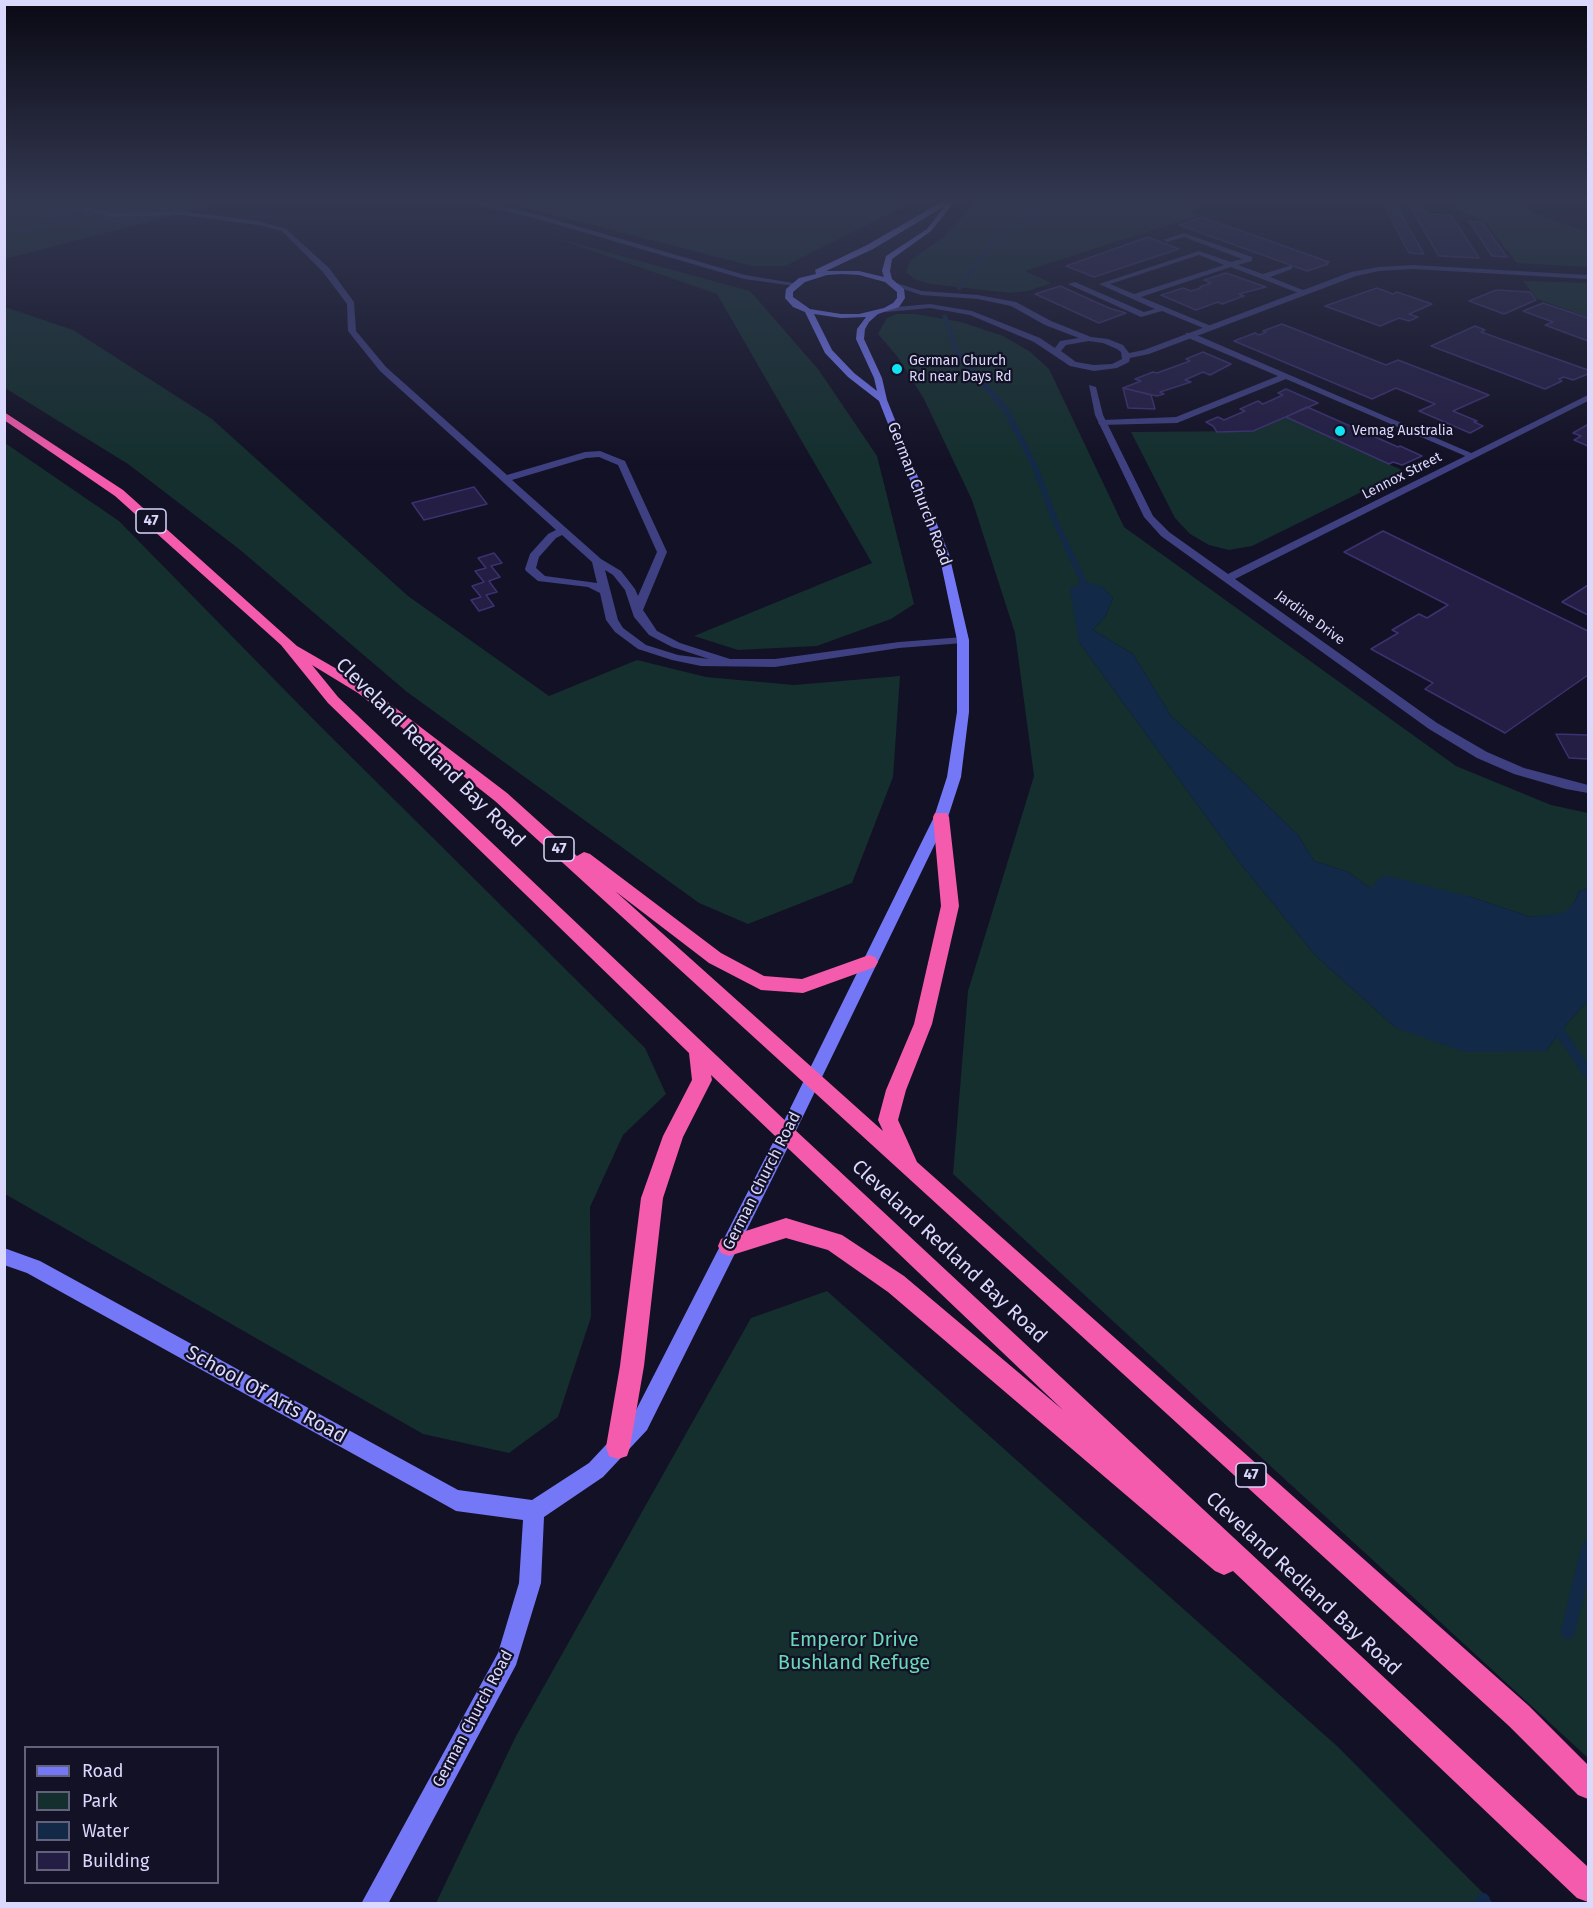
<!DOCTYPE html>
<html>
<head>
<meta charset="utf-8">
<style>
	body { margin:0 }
	#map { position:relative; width:1593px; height:1908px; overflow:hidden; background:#131125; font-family:"Fira Sans",sans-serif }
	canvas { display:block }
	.frame { position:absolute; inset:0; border:6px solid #dad8fc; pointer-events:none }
	.legend { position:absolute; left:24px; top:1746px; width:195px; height:138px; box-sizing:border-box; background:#131125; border:2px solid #63617b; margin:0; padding:8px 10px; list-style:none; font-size:18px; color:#dad8fc }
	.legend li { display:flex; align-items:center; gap:12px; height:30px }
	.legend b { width:30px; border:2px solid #63617b }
</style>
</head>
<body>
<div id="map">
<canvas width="1593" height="1908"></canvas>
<div class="frame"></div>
<ul class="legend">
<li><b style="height:8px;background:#7578f6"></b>Road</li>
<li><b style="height:16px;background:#142f2d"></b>Park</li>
<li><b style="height:16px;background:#122948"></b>Water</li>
<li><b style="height:16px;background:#241e45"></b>Building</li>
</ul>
</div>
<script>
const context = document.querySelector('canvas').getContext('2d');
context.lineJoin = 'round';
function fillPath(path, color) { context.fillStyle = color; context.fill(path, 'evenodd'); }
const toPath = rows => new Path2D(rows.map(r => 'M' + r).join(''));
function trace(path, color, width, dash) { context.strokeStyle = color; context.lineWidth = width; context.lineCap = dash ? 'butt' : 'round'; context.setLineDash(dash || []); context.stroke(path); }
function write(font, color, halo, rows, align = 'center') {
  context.font = font + ' "Fira Sans",sans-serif'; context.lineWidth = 4.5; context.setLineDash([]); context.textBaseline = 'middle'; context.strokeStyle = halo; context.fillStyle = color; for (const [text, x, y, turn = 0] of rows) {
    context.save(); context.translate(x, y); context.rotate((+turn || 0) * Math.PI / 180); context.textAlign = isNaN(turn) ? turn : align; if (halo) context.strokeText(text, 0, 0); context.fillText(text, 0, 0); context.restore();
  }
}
fillPath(toPath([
	[5,200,232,200,5,259],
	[494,200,912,200,895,211,785,266,752,266],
	[978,200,1208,200,1192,211,1200,215,1025,271,1051,283,1028,291,1010,293,930,284,914,279,906,272,910,261,943,237],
	[1437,200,1527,200,1532,213,1585,231,1588,236,1588,267,1517,263,1485,222],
	[552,237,750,291,818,369,877,456,914,604,891,619,817,646,738,650,694,636,872,563,717,294],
	[1523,281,1588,283,1588,317,1537,299],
	[5,307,73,330,212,419,408,596,549,696,637,660,706,677,794,685,900,676,893,777,852,883,748,924,699,903,407,692,239,549,128,464,5,388],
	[896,314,915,314,961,322,1003,336,1029,351,1049,369,1124,527,1456,766,1551,805,1588,813,1588,889,1579,891,1574,903,1565,914,1530,917,1471,897,1370,888,1348,872,1314,861,1298,835,1235,774,1171,716,1133,654,1093,630,1106,615,1113,598,1101,586,1079,642,1240,863,1316,956,1396,1028,1546,1051,1560,1032,1588,1000,1588,1758,953,1174,968,991,1034,776,1015,633,972,500,924,399,897,356,878,334,887,318],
	[1286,417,1404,471,1252,546,1229,550,1209,545,1190,534,1175,518,1131,432,1253,431],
	[5,443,119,521,320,726,645,1048,666,1094,623,1135,590,1207,591,1317,558,1417,509,1453,423,1434,5,1194],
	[827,1291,1337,1746,1493,1903,436,1903,516,1736,751,1318]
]), '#142f2d');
fillPath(toPath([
	[1083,581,1101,586,1113,598,1106,615,1093,630,1133,654,1171,716,1235,774,1298,835,1314,861,1348,872,1370,888,1384,875,1471,897,1530,917,1564,913,1574,903,1579,891,1588,889,1588,1000,1560,1032,1546,1051,1465,1052,1396,1028,1316,956,1240,863,1079,642,1070,589]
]), '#122948');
trace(toPath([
	[103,207,122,200],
	[4,234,32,229,84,213],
	[959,288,991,244,1014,226,1065,200],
	[945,317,956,351,985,386]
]), '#122948', 4.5);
trace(toPath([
	[984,384,1006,410,1035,467,1056,523,1083,581,1084,592]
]), '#122948', 6);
trace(toPath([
	[1549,1026,1560,1032,1588,1073]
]), '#122948', 10);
trace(toPath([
	[1568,1632,1588,1548],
	[1481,1904,1483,1900]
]), '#122948', 14);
const building = toPath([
	[1381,200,1393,200,1424,254,1409,253,1381,200],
	[1410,207,1423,208,1427,214,1451,215,1479,258,1439,256,1410,207],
	[1202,217,1329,262,1326,263,1328,264,1307,271,1179,225,1202,217],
	[1469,221,1482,222,1507,257,1492,256,1469,221],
	[1148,237,1179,249,1094,277,1066,266,1148,237],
	[1226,273,1266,287,1239,294,1244,296,1222,304,1218,302,1196,310,1161,295,1183,288,1191,291,1201,288,1200,287,1211,283,1204,280,1226,273],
	[1060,286,1109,308,1126,313,1099,323,1035,294,1060,286],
	[1377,288,1393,294,1397,292,1432,304,1409,314,1418,317,1409,321,1399,318,1380,326,1325,306,1377,288],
	[1496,290,1530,292,1536,300,1504,314,1469,301,1496,290],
	[1543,303,1588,318,1588,341,1545,325,1553,322,1523,311,1543,303],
	[1282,324,1386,365,1398,360,1489,395,1453,411,1477,421,1474,422,1483,426,1470,433,1419,411,1435,404,1396,388,1372,399,1234,341,1255,333,1259,335,1266,332,1263,331,1282,324],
	[1475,326,1485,330,1481,332,1588,370,1588,374,1573,380,1564,377,1559,379,1562,381,1545,389,1431,346,1475,326],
	[1203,352,1231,364,1210,375,1203,372,1185,380,1191,382,1160,392,1164,394,1157,396,1123,388,1141,381,1135,379,1153,372,1157,373,1190,361,1186,359,1203,352],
	[1123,388,1151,395,1155,409,1128,408,1123,388],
	[1286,389,1318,403,1253,431,1217,432,1213,426,1206,422,1218,417,1224,420,1245,411,1240,409,1258,401,1263,404,1283,395,1278,393,1286,389],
	[1307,407,1398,447,1400,446,1422,456,1402,465,1393,462,1389,464,1286,417,1307,407],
	[1587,425,1588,426,1588,446,1574,440,1581,436,1573,433,1587,425],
	[474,487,487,504,424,520,412,503,474,487],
	[1383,531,1588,631,1588,675,1505,733,1425,689,1433,683,1371,649,1398,633,1392,630,1419,614,1427,618,1448,605,1344,552,1383,531],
	[494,553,502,563,491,566,500,577,489,581,497,592,486,595,494,606,479,611,471,600,481,597,472,586,484,582,475,571,486,568,478,558,494,553],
	[1588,585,1588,615,1562,602,1588,585],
	[1556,734,1588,735,1588,759,1569,758,1556,734]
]);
fillPath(building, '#241e45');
trace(building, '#3b3270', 1.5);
fillPath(toPath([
	[56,200,112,213,182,211,258,221,286,229,329,268,354,302,356,331,386,367,507,475,585,452,600,451,625,461,667,552,643,610,657,631,680,643,730,659,775,659,899,642,963,637,969,640,963,643,899,648,775,667,701,666,672,660,638,649,615,632,606,620,600,593,588,587,538,581,526,571,525,569,530,554,548,534,556,530,380,371,348,331,347,304,323,272,282,231,258,225,182,215,112,217,59,205,56,200],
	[599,457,618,465,657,552,638,596,635,589,621,571,601,559,512,480,586,458,599,457],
	[562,535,592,562,597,583,545,576,536,568,539,557,556,538,562,535],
	[605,570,613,575,625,590,634,617,649,635,672,647,709,659,678,655,646,645,623,628,618,620,605,570],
	[1184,233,1252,257,1252,261,1238,265,1263,274,1292,265,1292,269,1270,277,1308,292,1301,294,1231,267,1141,297,1211,326,1212,328,1208,330,1162,311,1141,317,1068,284,1075,282,1144,312,1155,309,1099,284,1199,251,1231,262,1242,259,1184,237,1167,242,1163,240,1184,233],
	[1199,255,1224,265,1134,294,1110,284,1199,255],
	[1186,333,1192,333,1478,456,1470,458,1286,379,1177,423,1100,425,1098,423,1103,420,1176,417,1278,376,1186,337,1186,333]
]), '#3f4081');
fillPath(toPath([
	[458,200,472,200,539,215,745,275,799,284,795,286,744,279,538,219,458,200],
	[1413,265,1588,275,1588,279,1413,269,1379,271,1356,276,1149,354,1130,358,1129,362,1117,368,1094,371,1070,366,1034,342,970,315,930,308,886,312,882,310,886,308,930,304,972,311,1040,338,1055,348,1060,341,1079,338,1045,325,1011,306,978,299,921,295,892,285,896,283,922,291,978,295,1016,302,1051,321,1091,337,1108,339,1123,345,1129,353,1144,350,1351,272,1379,267,1413,265],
	[1089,341,1103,343,1117,349,1121,352,1122,359,1112,364,1094,365,1076,362,1061,351,1066,345,1089,341],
	[1089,385,1096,387,1103,415,1153,516,1169,532,1228,574,1588,395,1588,401,1235,579,1437,723,1487,752,1524,768,1588,785,1588,793,1566,789,1514,774,1477,758,1429,729,1161,536,1144,517,1095,415,1089,385]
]), '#3f4081');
fillPath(toPath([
	[945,200,953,200,951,202,953,204,931,231,892,259,890,271,892,279,904,289,905,298,899,307,878,314,869,322,865,329,864,339,882,378,887,400,949,554,969,640,969,712,961,777,948,817,792,1139,647,1430,603,1477,544,1517,541,1583,516,1665,388,1904,361,1904,498,1653,519,1583,523,1520,456,1511,449,1507,27,1273,4,1265,4,1248,40,1261,458,1490,532,1500,589,1463,633,1416,780,1129,934,817,947,777,957,712,957,640,939,554,879,401,848,377,825,353,805,312,793,307,785,298,786,289,799,278,816,274,815,270,867,245,945,200],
	[945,206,927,229,886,256,882,271,884,277,859,271,826,271,873,249,945,206],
	[842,274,859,275,885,282,897,292,897,298,893,303,884,308,859,314,841,314,810,309,793,297,793,292,805,282,827,275,842,274],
	[814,314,841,318,866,317,857,329,856,339,874,378,877,391,854,373,832,350,814,314]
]), '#7578f6');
fillPath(toPath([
	[4,412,123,490,297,646,368,687,507,793,577,856,584,852,590,854,721,953,764,976,802,979,869,955,875,957,878,962,875,967,803,993,761,990,709,963,615,891,883,1131,878,1120,886,1090,914,1024,941,906,933,817,935,813,947,813,949,817,959,906,932,1024,906,1090,898,1120,917,1162,1529,1706,1588,1765,1588,1799,1578,1795,1509,1726,495,801,358,693,312,665,338,697,793,1128,1588,1867,1588,1902,1577,1898,1233,1571,1224,1575,1215,1571,888,1292,828,1250,786,1238,729,1256,721,1253,718,1246,721,1239,786,1218,842,1235,904,1276,1063,1410,711,1075,712,1080,683,1137,663,1198,644,1366,630,1447,627,1456,618,1459,609,1456,606,1447,620,1366,641,1198,663,1136,692,1080,689,1053,328,703,281,645,115,496,4,420,4,412]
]), '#f45bac');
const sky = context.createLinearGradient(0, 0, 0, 467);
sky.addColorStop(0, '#0a0914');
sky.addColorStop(0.43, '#333851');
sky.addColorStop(1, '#33385100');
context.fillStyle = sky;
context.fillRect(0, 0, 1593, 467);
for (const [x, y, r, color] of [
	[897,369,6,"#11e4f0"],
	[1340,431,6,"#11e4f0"]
]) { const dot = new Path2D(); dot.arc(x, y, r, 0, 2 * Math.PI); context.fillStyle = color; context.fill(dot); trace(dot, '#131125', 2); }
write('14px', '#dad8fc', '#131125', [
	["German Church",909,361],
	["Rd near Days Rd",909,377],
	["Vemag Australia",1352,431]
], 'left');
write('14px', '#dad8fc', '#131125', [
	["Lennox Street",1402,476,-27],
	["Jardine Drive",1310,618,36]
]);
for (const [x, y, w] of [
	[151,521,30],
	[559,849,30],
	[1251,1475,30]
]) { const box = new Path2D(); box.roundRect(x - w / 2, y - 12, w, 24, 4.5); context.fillStyle = '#131125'; context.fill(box); trace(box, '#dad8fc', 1.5); }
write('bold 15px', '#dad8fc', null, [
	["47",151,521],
	["47",559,849],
	["47",1251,1475]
]);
write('16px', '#dad8fc', '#131125', [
	["German Church Road",919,494,69],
	["German Church Road",762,1181,-63],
	["German Church Road",473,1719,-62]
]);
write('20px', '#dad8fc', '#131125', [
	["Cleveland Redland Bay Road",430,753,45],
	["Cleveland Redland Bay Road",949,1252,43],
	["School Of Arts Road",266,1395,29],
	["Cleveland Redland Bay Road",1303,1584,43]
]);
write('20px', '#68d8b7', '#131125', [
	["Emperor Drive",854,1640],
	["Bushland Refuge",854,1663]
]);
</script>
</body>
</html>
